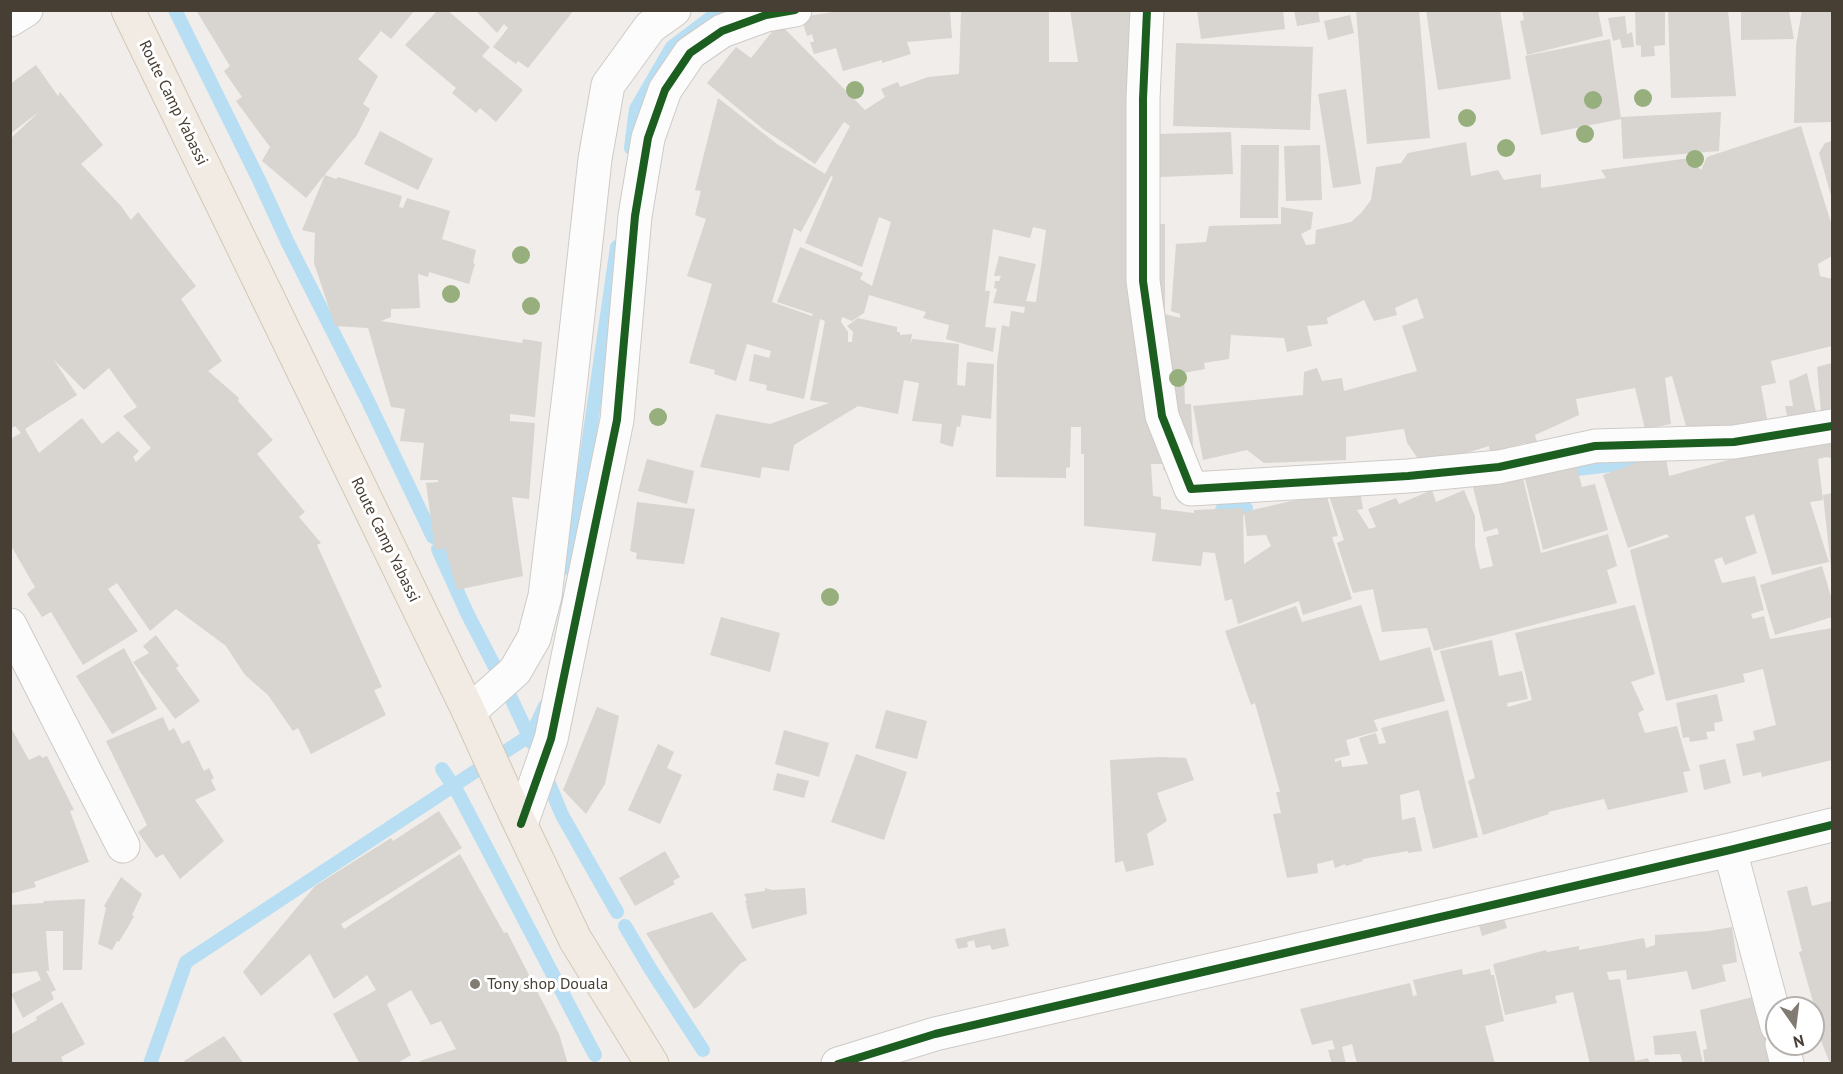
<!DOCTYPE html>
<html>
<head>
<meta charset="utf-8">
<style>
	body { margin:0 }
	#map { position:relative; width:1843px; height:1074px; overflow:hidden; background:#f0edea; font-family:"PT Sans",sans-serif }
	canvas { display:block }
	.frame { position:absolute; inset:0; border:12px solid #473e34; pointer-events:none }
	.north { position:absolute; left:1765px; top:996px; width:60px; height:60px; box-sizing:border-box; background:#fff; border:2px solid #b5b2ae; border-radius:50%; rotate:166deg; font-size:16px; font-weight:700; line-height:24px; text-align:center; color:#473e34 }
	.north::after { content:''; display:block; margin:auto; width:21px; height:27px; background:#827b74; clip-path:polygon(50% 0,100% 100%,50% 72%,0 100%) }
</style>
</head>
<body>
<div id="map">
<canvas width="1843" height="1074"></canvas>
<div class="frame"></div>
<div class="north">N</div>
</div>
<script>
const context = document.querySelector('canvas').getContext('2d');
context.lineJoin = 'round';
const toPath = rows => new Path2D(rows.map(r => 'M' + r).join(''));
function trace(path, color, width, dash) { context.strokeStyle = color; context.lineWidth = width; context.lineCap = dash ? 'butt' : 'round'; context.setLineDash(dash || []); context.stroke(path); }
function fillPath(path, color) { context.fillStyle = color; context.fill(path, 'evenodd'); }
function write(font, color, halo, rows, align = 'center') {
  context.font = font + ' "PT Sans",sans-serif'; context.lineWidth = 6; context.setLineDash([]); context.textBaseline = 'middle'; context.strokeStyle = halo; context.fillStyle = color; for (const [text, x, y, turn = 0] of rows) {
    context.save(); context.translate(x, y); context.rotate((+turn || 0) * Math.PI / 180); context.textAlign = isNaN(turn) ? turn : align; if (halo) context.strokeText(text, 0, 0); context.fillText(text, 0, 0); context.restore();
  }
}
trace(toPath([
	[175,10,259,180,288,243,366,397,433,537],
	[631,148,636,109,672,47,721,10],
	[1560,471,1654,460],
	[1222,510,1246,508],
	[438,549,468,615,510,696,532,743],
	[570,569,617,247],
	[442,769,458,793,595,1055],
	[545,774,562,815,617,912],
	[625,926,651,970,703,1050],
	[150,1064,186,962,532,734,545,706]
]), '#b7def2', 14);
fillPath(toPath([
	[196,10,415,10,391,39,381,31,358,59,378,76,363,104,370,109,357,135,306,198,262,161,270,147,236,101,242,97,224,71,230,66],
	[438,10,447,10,490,47,482,56,523,90,496,122,480,108,476,113,452,93,456,88,405,45],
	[475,10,574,10,528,68,518,61,516,64,493,47,508,28,504,24,497,33],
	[846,10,950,10,952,38,907,42,911,54,882,63,882,60,843,71,836,48,814,54,810,42,814,42,812,34,807,36,801,17],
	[961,10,1049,10,1049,62,1078,62,1070,10,1147,10,1158,134,1231,132,1233,174,1160,177,1158,138,1151,224,1165,224,1165,314,1180,318,1180,314,1171,311,1176,244,1206,242,1209,226,1281,224,1281,207,1313,212,1311,229,1301,234,1306,245,1315,244,1316,230,1351,222,1361,213,1371,200,1376,167,1401,163,1408,153,1466,142,1471,176,1498,170,1504,180,1541,174,1541,188,1606,178,1601,170,1690,158,1701,170,1707,157,1801,126,1832,226,1832,256,1818,264,1820,276,1832,279,1832,346,1771,361,1776,383,1761,386,1767,419,1689,437,1672,376,1665,378,1671,424,1645,429,1635,388,1576,399,1579,415,1535,435,1541,456,1531,459,1525,443,1490,453,1489,446,1423,466,1407,443,1404,429,1346,437,1346,460,1264,463,1247,450,1203,460,1193,406,1303,395,1304,372,1317,368,1322,381,1342,378,1344,391,1417,371,1402,326,1424,318,1417,298,1395,308,1397,315,1374,321,1364,300,1327,318,1328,324,1307,326,1312,346,1287,352,1284,338,1231,335,1229,359,1204,363,1205,369,1184,373,1185,404,1191,404,1194,468,1163,470,1164,464,1151,464,1153,496,1161,497,1161,509,1194,513,1194,510,1243,508,1244,564,1271,546,1266,535,1247,536,1244,512,1326,493,1338,536,1332,537,1352,599,1303,615,1299,601,1238,624,1232,599,1225,601,1215,553,1203,552,1201,566,1152,561,1156,533,1084,526,1084,454,1081,454,1081,427,1071,427,1070,467,1066,468,1066,478,996,477,997,363,1002,325,1009,327,1011,311,1024,313,1025,307,993,303,997,289,994,288,995,281,999,281,1001,276,994,276,999,256,1036,264,1026,301,1036,302,1046,230,1033,227,1030,238,993,229,985,291,990,291,985,327,996,328,993,352,946,339,949,325,923,318,926,312,869,295,864,313,852,321,842,317,841,322,848,332,848,342,852,342,853,332,847,326,858,318,897,327,897,332,900,332,900,335,912,334,910,347,912,339,959,344,957,385,965,386,967,362,994,364,991,419,962,415,960,427,957,426,953,447,940,443,942,424,912,421,919,383,904,380,898,414,858,406,794,445,789,471,762,467,760,478,700,467,716,414,770,424,829,403,810,400,825,321,820,319,804,399,766,390,767,385,749,381,754,354,769,358,771,351,747,344,736,381,714,374,715,370,689,363,712,284,687,276,706,219,695,215,701,191,695,190,718,98,777,144,825,174,850,126,844,122,815,164,763,129,707,83,736,47,751,58,779,23,865,110,885,97,881,89,898,82,900,87,928,77,959,74],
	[831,176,833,177,805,243,862,267,879,217,891,222,872,286,860,279,863,273,800,247,777,302,813,314,812,316,772,302,794,228,801,232],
	[1197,10,1283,10,1285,29,1201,39],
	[1294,10,1318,10,1320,22,1297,26],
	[1356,10,1419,10,1430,138,1367,144],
	[1426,10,1500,10,1511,79,1438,90],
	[1522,10,1598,10,1603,36,1527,55,1520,21,1524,20],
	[1635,10,1665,10,1665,45,1654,46,1655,56,1641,57,1641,46,1636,45],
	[1668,10,1728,10,1736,96,1671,98],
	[1741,10,1789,11,1794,39,1741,40],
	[1802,10,1832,10,1832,122,1794,123,1796,45],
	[1350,15,1354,33,1328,40,1324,21],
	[1625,16,1627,34,1632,32,1634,47,1622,48,1620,39,1613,41,1608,18],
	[1610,39,1621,119,1541,135,1525,56],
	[1176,43,1313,47,1310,130,1173,126],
	[36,65,58,96,60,92,103,145,81,164,121,206,131,220,138,212,196,286,181,299,222,361,208,371,239,398,238,401,273,440,257,454,305,512,299,517,321,543,317,545,382,687,374,690,386,715,311,754,298,728,293,731,268,695,245,675,226,646,176,609,150,631,117,583,108,589,138,631,83,665,51,612,42,617,27,594,35,587,10,544,10,439,21,433,15,426,10,429,10,139,40,111,10,134,10,84],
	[54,360,84,390,109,368,137,407,123,416,151,448,136,462,133,457,139,451,118,431,102,444,82,418,39,453,25,429,77,395],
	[1346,89,1361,184,1333,188,1318,94],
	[1721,112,1719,151,1623,159,1621,117],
	[380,131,433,159,418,190,364,164],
	[1832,141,1832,199,1819,153,1825,143],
	[1241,145,1279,145,1278,218,1240,218],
	[1320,145,1322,200,1286,201,1284,146],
	[325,175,336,179,338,177,402,196,399,207,403,208,407,198,450,211,442,239,476,250,473,263,475,264,469,284,429,272,428,277,418,274,420,308,391,309,391,317,381,321,522,343,523,339,542,342,535,417,510,414,510,421,535,423,529,499,512,497,523,576,457,590,445,548,435,550,426,483,438,482,438,480,420,480,424,443,400,441,405,409,391,407,368,328,335,326,314,263,315,233,302,230],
	[1832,363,1832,411,1821,412,1817,367],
	[1807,373,1819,425,1791,433,1785,406,1793,406,1789,381],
	[1831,432,1832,458,1826,457,1818,459,1823,500,1810,502,1829,562,1772,575,1754,514,1745,517,1757,553,1725,565,1722,557,1714,560,1722,583,1755,576,1764,610,1751,614,1753,619,1764,616,1770,639,1832,628,1832,760,1762,777,1761,772,1743,776,1736,744,1755,740,1753,731,1776,725,1763,669,1743,674,1745,682,1666,701,1630,550,1669,537,1667,534,1628,548,1603,475,1641,461,1666,458,1669,476],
	[647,459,694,471,687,504,638,491],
	[1576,464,1582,487,1595,484,1608,530,1543,550,1525,479],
	[1521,470,1541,553,1608,534,1617,566,1607,570,1617,603,1434,651,1427,628,1382,632,1373,589,1353,593,1337,543,1344,540,1327,490,1359,485,1363,509,1357,510,1369,529,1376,527,1368,509,1396,498,1399,504,1432,490,1436,502,1464,490,1475,516,1475,547,1480,569,1493,566,1486,537,1499,534,1497,528,1484,532,1472,483],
	[1832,493,1832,568,1831,568,1823,495],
	[637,502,695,509,684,564,636,559,637,553,630,551],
	[1822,566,1832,600,1832,617,1775,635,1760,585],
	[1361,605,1380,661,1430,647,1445,701,1374,720,1378,731,1346,740,1350,755,1335,759,1335,762,1341,760,1342,767,1368,764,1359,738,1376,733,1379,744,1386,743,1381,728,1448,710,1478,837,1433,849,1419,790,1400,795,1402,820,1415,817,1422,851,1408,853,1408,851,1362,859,1363,861,1346,866,1345,864,1335,868,1333,860,1317,864,1318,873,1287,878,1273,814,1281,813,1276,792,1280,792,1255,703,1251,705,1225,631,1296,606,1302,622],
	[1635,605,1655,674,1631,682,1644,710,1638,713,1645,733,1677,726,1690,771,1683,772,1688,792,1608,810,1604,799,1548,812,1549,814,1483,835,1468,781,1475,778,1440,651,1492,640,1499,676,1522,671,1528,699,1507,703,1508,707,1532,700,1515,633],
	[721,617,780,633,770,672,710,655],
	[156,635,179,666,176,668,200,701,175,719,133,662,149,653,143,646],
	[124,648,157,709,112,734,76,676],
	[1717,694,1723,721,1714,723,1715,731,1706,732,1708,739,1690,742,1689,737,1683,738,1676,703],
	[597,707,619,716,605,784,586,814,563,790],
	[886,710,927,721,917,759,875,748],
	[163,717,169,731,174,728,182,744,189,740,204,771,209,768,214,778,211,780,216,790,195,800,224,841,180,879,163,854,156,858,138,832,147,825,106,741],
	[10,726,29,760,40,755,42,758,47,756,74,810,70,811,89,862,34,882,36,887,10,894],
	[784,730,829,743,819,777,775,764],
	[658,744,674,752,667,768,682,775,660,824,628,810],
	[856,754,907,772,884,840,831,822],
	[1160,757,1186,758,1194,780,1157,793,1167,821,1147,834,1154,865,1126,872,1123,861,1115,863,1110,760],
	[1725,759,1731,783,1704,790,1699,765],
	[777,773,809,781,804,798,773,790],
	[439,811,462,848,341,924,344,929,460,854,504,933,507,932,559,1034,568,1064,421,1064,420,1061,456,1049,441,1021,431,1025,411,990,387,1004,411,1055,396,1064,360,1064,333,1014,376,990,367,975,334,999,310,954,261,996,243,972,315,886,391,838,393,841],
	[665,851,680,877,673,881,675,884,635,906,619,878],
	[121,877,142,894,132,915,134,916,132,920,119,942,117,941,112,950,98,944,106,908,104,906],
	[1807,886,1812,906,1832,901,1832,1064,1830,1064,1819,1035,1822,1034,1799,952,1802,951,1787,891],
	[765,888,772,890,805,888,807,914,752,929,746,905,747,905,745,901,747,900,744,894,765,891],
	[85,899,82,970,63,970,63,931,46,931,49,971,46,971,56,990,51,992,54,999,23,1018,11,994,41,980,37,971,10,974,10,905,43,903,44,901],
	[712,912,747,960,741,963,699,1006,694,1009,646,933],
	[1503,915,1507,928,1482,936,1478,922],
	[1732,927,1737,962,1722,965,1726,981,1692,990,1687,971,1627,980,1626,970,1607,972,1609,980,1620,979,1635,1061,1648,1058,1650,1064,1590,1064,1573,992,1555,996,1557,1003,1505,1015,1493,964,1546,950,1547,952,1579,946,1579,950,1644,938,1646,948,1655,945,1655,935,1709,931],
	[1005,928,1009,946,992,950,990,945,976,948,974,940,967,942,968,947,958,949,955,939],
	[1462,969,1463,975,1490,969,1491,975,1494,975,1504,1021,1485,1026,1495,1064,1357,1064,1352,1044,1342,1047,1346,1064,1332,1064,1328,1050,1335,1049,1332,1040,1312,1045,1300,1009,1410,983,1413,996,1417,995,1413,980],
	[1757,996,1773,1064,1705,1064,1703,1050,1707,1049,1700,1010],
	[62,1002,85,1044,61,1057,64,1064,10,1064,10,1035,37,1020,36,1017],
	[1696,1031,1703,1064,1683,1064,1680,1054,1655,1055,1653,1036],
	[224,1036,244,1064,185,1064,184,1061]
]), '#d8d4d0');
const minor = toPath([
	[1147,10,1143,99,1143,281,1162,416,1191,489,1408,476,1499,467,1595,446,1734,442,1832,426],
	[10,20,26,10],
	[10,625,123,846],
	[469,712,515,671,534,638,545,596,571,378,595,159,608,85,650,27,674,10],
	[521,824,551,739,617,420,635,216,648,138,665,90,690,53,722,31,766,15,795,10],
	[1730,850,1777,1026],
	[1782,1044,1787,1064],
	[838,1064,935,1034,1730,850,1832,825]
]);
const major = toPath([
	[128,10,469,712,506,794,575,939,652,1064]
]);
trace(minor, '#cecbc7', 35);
trace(major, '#d4c8b5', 35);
trace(minor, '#fdfcfc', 33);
trace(major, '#f1ebe3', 33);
trace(toPath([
	[1147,10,1143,99,1143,281,1162,416,1191,489,1408,476,1499,467,1595,446,1734,442,1832,426],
	[521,824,551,739,617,420,635,216,648,138,665,90,690,53,722,31,766,15,795,10],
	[838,1064,935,1034,1730,850,1832,825]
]), '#1b5e20', 8);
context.fillStyle = '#96af7d';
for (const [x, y] of [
	[855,90],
	[1643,98],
	[1593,100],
	[1467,118],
	[1585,134],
	[1506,148],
	[1695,159],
	[521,255],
	[451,294],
	[531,306],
	[1178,378],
	[658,417],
	[830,597]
]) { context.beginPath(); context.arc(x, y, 9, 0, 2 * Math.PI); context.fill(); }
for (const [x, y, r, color] of [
	[475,984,6,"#827b74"]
]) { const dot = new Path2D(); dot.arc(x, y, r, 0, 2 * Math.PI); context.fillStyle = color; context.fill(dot); trace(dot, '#fff', 2); }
write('16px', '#473e34', '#fff', [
	["Route Camp Yabassi",173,103,64],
	["Route Camp Yabassi",385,540,64]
]);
write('16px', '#473e34', '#fff', [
	["Tony shop Douala",487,984]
], 'left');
</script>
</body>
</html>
